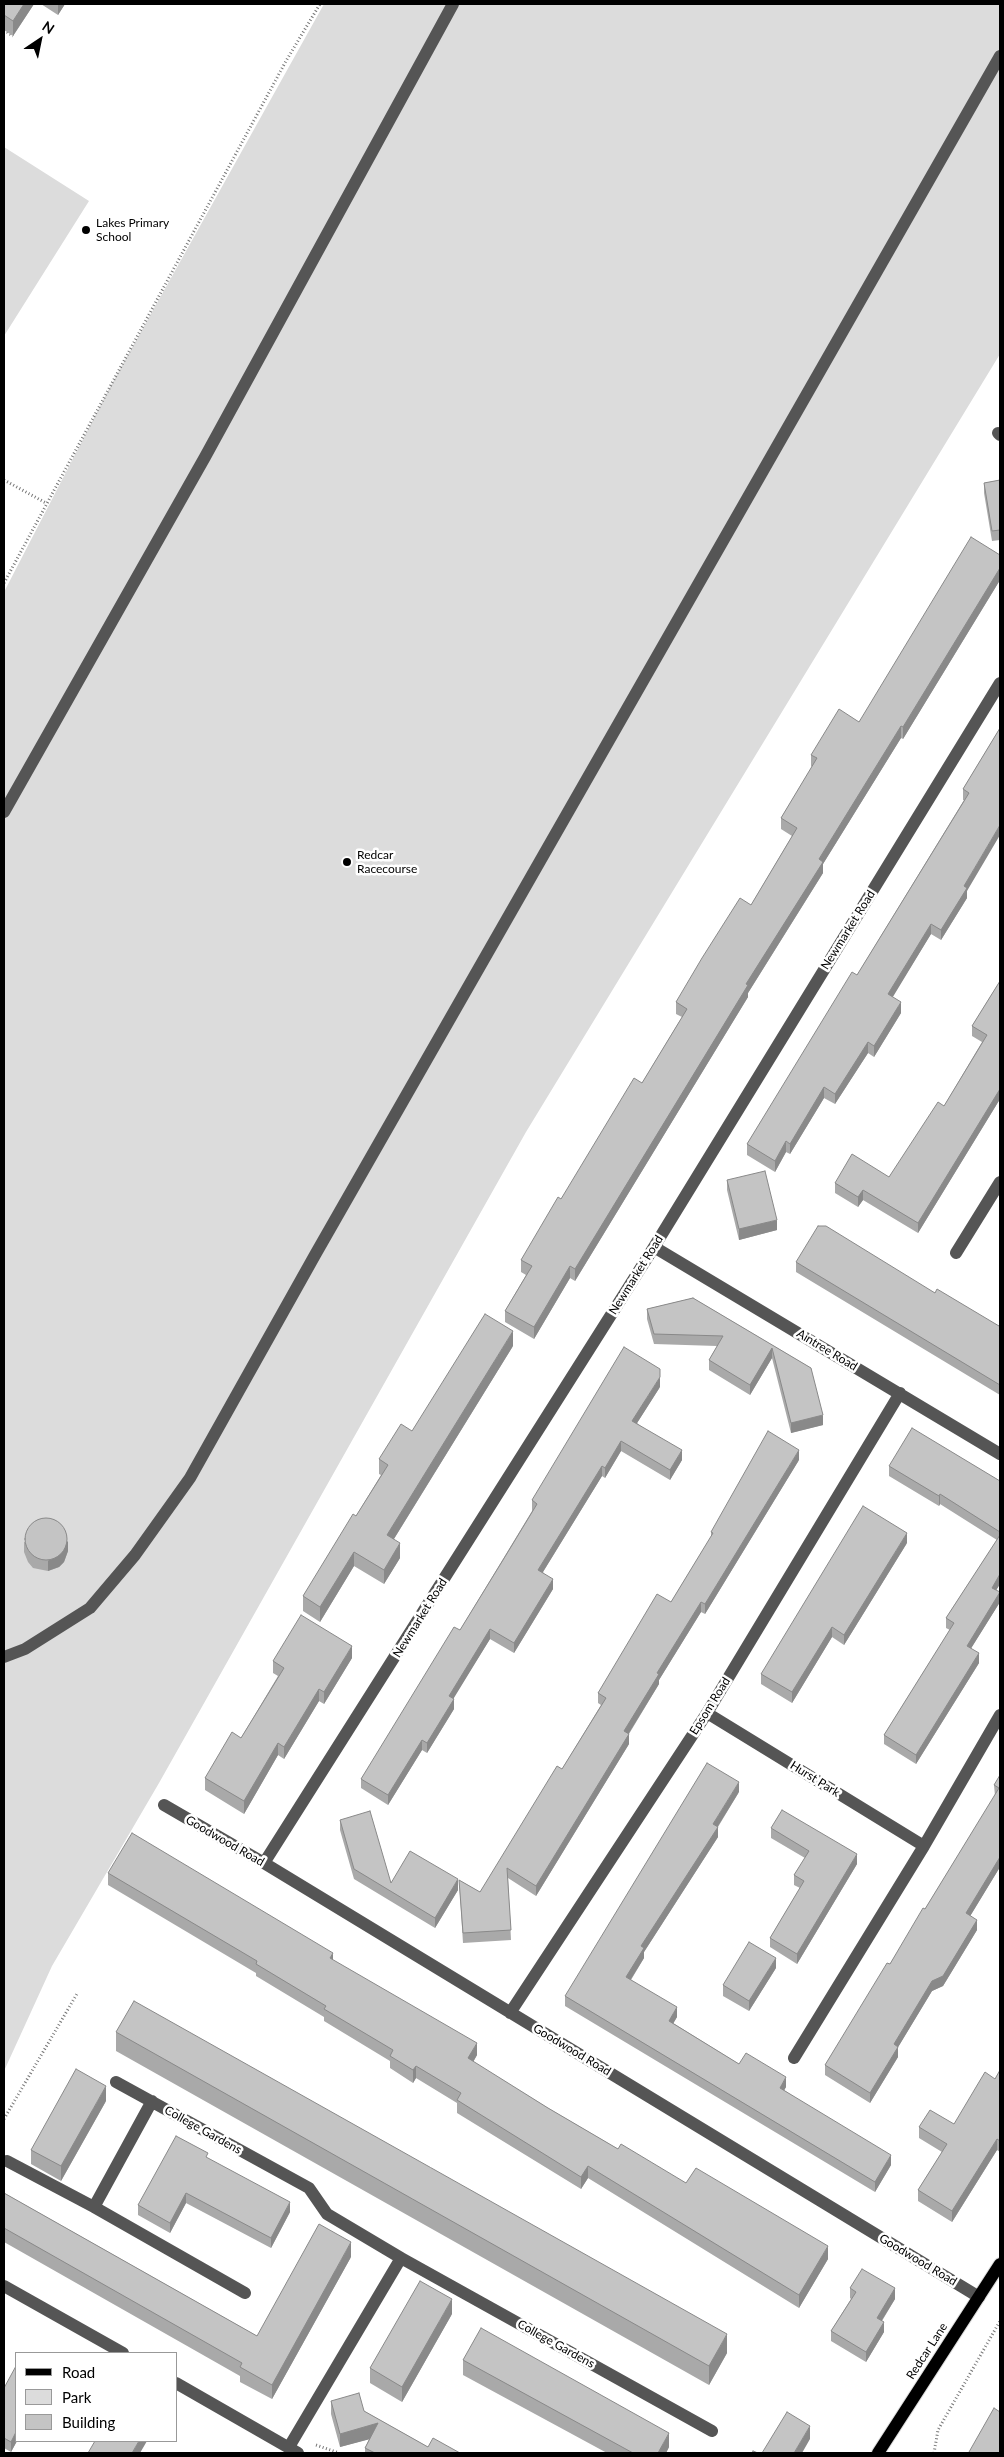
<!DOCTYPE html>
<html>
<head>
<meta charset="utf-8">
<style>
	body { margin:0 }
	#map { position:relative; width:1004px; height:2457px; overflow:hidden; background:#fff; font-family:Lato,sans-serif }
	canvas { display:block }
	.frame { position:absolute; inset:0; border:5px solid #000; pointer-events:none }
	.legend { position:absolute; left:15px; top:2352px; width:162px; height:90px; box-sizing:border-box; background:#fff; border:1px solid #999; margin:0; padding:6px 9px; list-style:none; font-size:15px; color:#000 }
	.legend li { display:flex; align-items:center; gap:10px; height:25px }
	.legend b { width:25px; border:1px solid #999 }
	.north { position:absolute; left:15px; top:15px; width:50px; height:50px; -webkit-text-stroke:4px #fff; paint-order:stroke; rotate:34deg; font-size:14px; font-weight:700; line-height:20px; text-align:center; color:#000 }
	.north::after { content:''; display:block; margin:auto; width:18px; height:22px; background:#000; clip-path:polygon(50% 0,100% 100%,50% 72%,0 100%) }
</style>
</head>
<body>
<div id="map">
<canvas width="1004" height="2457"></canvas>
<div class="frame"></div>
<ul class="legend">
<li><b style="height:6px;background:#000"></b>Road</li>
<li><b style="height:14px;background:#dcdcdc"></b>Park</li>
<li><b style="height:14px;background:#c4c4c4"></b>Building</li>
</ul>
<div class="north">N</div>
</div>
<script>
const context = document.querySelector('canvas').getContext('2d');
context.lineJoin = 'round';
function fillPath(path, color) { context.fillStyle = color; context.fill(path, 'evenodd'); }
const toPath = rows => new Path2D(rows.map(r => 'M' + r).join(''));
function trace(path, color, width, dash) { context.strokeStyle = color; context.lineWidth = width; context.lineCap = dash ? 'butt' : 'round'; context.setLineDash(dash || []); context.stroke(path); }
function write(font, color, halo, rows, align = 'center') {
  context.font = font + ' Lato,sans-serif'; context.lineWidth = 5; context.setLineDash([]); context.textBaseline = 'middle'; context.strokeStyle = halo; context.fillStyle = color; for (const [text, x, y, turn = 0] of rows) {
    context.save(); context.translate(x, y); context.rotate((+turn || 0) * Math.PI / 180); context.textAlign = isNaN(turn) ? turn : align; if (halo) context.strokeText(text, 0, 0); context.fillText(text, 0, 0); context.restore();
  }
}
fillPath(toPath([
	[324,4,1000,4,1000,354,526,1132,159,1783,52,1966,4,2071,4,592,109,389],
	[4,147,89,201,4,336]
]), '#dcdcdc');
const major = toPath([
	[878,2453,1000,2264]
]);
trace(major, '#dbdbdb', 14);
trace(toPath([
	[4,30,13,36],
	[4,480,46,503],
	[4,583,286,61,320,4],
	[4,2119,78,1992],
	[316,2445,339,2453],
	[934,2453,938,2430,1000,2321]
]), '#777', 3, [1, 2.5]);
trace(toPath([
	[998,433,1000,435],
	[4,812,205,457,453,4],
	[654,1247,1000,1454],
	[956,1253,1000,1182],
	[4,1657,25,1649,90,1608,135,1555,190,1478,315,1255,1000,56],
	[707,1713,924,1846],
	[164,1805,264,1863,979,2297],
	[264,1863,654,1247,1000,683],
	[510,2013,707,1713,900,1393],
	[794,2058,924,1846,1000,1715],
	[116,2082,309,2188,327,2214,401,2258],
	[7,2161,94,2207,245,2293],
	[94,2207,152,2101],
	[4,2286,123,2353],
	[176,2383,298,2453],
	[289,2447,401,2258,712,2431]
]), '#555', 12);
trace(major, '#000', 12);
fillPath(toPath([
	[4,4,34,4,13,36,4,30],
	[41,4,65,4,58,15],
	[1000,480,1000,540,992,541,984,493,984,483],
	[1000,555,1000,580,903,739,901,738,823,864,823,873,748,993,748,997,575,1281,570,1278,534,1339,505,1322,505,1311,526,1275,521,1272,521,1260,561,1199,642,1083,682,1017,676,1014,676,1002,751,905,792,836,781,829,781,818,812,767,811,766,811,755,859,722],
	[1000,728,967,891,967,898,941,940,931,934,892,997,901,1013,874,1057,868,1053,835,1104,824,1098,790,1154,786,1152,775,1172,747,1155,747,1144,857,975,964,800,963,800,963,789],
	[1000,981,1000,1099,918,1233,863,1200,858,1207,835,1193,835,1183,889,1177,944,1106,982,1042,972,1036,972,1026],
	[727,1180,777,1230,739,1240,727,1190],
	[796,1262,935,1293,999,1326,1000,1323,1000,1395,796,1272],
	[693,1298,811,1368,823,1425,791,1433,772,1358,750,1395,709,1370,709,1360,717,1346,654,1344,647,1319,647,1309],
	[513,1346,394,1539,400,1558,384,1584,354,1566,320,1622,303,1611,303,1596,356,1516,381,1475,379,1474,379,1459],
	[660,1387,637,1423,682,1460,670,1480,621,1451,605,1478,602,1476,543,1572,553,1589,514,1653,490,1639,453,1698,454,1709,427,1753,422,1750,388,1805,361,1788,361,1779,460,1630,532,1511,532,1500],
	[799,1460,705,1614,701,1612,659,1680,659,1684,629,1734,629,1744,536,1896,508,1878,511,1940,463,1943,459,1880,480,1892,562,1769,601,1705,598,1703,598,1693,671,1602,711,1537,711,1532],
	[889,1466,1000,1481,1000,1584,996,1590,1000,1602,971,1648,979,1663,916,1764,884,1744,884,1735,950,1630,946,1628,946,1618,997,1540,940,1504,939,1506,889,1476],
	[24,1542,68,1551,64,1562,59,1567,48,1571,33,1568,28,1562,24,1552],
	[907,1543,844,1645,832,1637,792,1703,761,1684,761,1674],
	[352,1658,324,1704,319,1701,284,1759,278,1755,244,1814,205,1790,205,1778,241,1738,278,1676,273,1673,273,1661],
	[1000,1775,1000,1867,970,1916,977,1930,943,1986,932,1991,898,2047,898,2057,870,2103,825,2075,825,2065,925,1909,995,1796,994,1785],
	[739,1792,718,1827,718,1837,644,1952,644,1958,631,1980,677,2017,673,2023,739,2064,786,2087,784,2090,891,2165,875,2192,565,2006,565,1996],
	[340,1820,391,1883,458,1890,435,1928,354,1879,340,1830],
	[771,1828,857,1864,797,1964,770,1947,770,1938,800,1888,794,1885,794,1875,805,1858,771,1838],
	[108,1873,333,1960,477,2055,473,2062,548,2108,618,2149,686,2183,828,2259,799,2308,588,2178,581,2189,457,2113,457,2103,416,2078,413,2083,390,2068,390,2061,324,2021,324,2017,256,1976,256,1973,108,1885],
	[776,1968,749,2011,723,1996,723,1985],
	[116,2032,727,2353,709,2385,116,2051],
	[1000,2070,1000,2152,997,2150,952,2222,918,2201,918,2190,942,2152,919,2138,919,2127,954,2124,995,2079],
	[106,2101,61,2181,31,2164,31,2150],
	[208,2159,290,2212,271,2248,186,2203,170,2233,138,2215,138,2205],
	[4,2193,257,2336,351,2257,272,2399,240,2382,240,2376,4,2242],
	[850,2288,895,2299,882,2321,884,2332,866,2362,831,2341,831,2331,851,2299,850,2298],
	[452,2314,402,2402,370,2383,370,2368],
	[463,2360,669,2447,666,2453,607,2453,463,2375],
	[4,2388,17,2441,11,2452,4,2448],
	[331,2401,364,2411,428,2447,460,2453,365,2453,365,2448,369,2439,340,2447,331,2414]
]), '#a9a9a9');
fillPath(toPath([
	[24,4,34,4,13,36,13,21],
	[58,4,65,4,58,15],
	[1000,568,1000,580,903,739,903,727],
	[901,726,901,738,823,864,823,873,748,993,748,997,575,1281,575,1269,746,984,819,859],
	[1000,825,1000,835,967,891,967,898,941,940,941,930,964,886],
	[931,924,931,934,888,1005,888,994],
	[901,1002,901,1013,874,1057,874,1046],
	[868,1042,868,1053,835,1104,835,1094],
	[824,1087,824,1098,790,1154,790,1144],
	[1000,1089,1000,1099,918,1233,918,1223],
	[786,1141,786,1152,775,1172,775,1161],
	[863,1190,863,1200,858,1207,858,1197],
	[777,1220,777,1230,739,1240,739,1229],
	[570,1266,570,1278,534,1339,534,1327],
	[513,1331,513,1346,387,1550,387,1535],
	[772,1348,772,1358,750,1395,750,1385],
	[660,1377,660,1387,632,1431,632,1421],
	[823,1415,823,1425,791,1433,791,1423],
	[621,1441,621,1451,605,1478,605,1468],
	[682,1450,682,1460,670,1480,670,1470],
	[799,1450,799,1460,705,1614,705,1604],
	[602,1466,602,1476,538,1580,538,1570],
	[940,1494,940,1504,939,1506,939,1496],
	[907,1533,907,1543,844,1645,844,1635],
	[68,1541,68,1551,64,1562,59,1567,48,1571,48,1561],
	[400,1543,400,1558,384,1584,384,1570],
	[354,1552,354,1566,320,1622,320,1607],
	[1000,1574,1000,1584,992,1597,992,1588],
	[553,1579,553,1589,514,1653,514,1643],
	[1000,1592,1000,1602,967,1655,967,1646],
	[701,1602,701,1612,659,1680,659,1684,624,1741,624,1731,657,1673],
	[832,1627,832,1637,792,1703,792,1692],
	[490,1629,490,1639,449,1706,449,1696],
	[352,1646,352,1658,324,1704,324,1692],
	[979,1653,979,1663,916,1764,916,1755],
	[319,1689,319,1701,284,1759,284,1747],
	[454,1699,454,1709,427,1753,427,1743],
	[629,1734,629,1744,536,1896,536,1886],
	[422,1740,422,1750,388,1805,388,1795],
	[278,1743,278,1755,244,1814,244,1801],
	[739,1782,739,1792,713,1834,713,1824],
	[718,1827,718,1837,644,1952,644,1958,626,1987,626,1977,641,1946],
	[857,1854,857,1864,797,1964,797,1954],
	[1000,1857,1000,1867,966,1923,966,1913],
	[458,1879,458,1890,435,1928,435,1918],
	[977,1920,977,1930,943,1986,932,1991,894,2054,894,2044,932,1981],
	[333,1953,333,1965,330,1958],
	[776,1958,776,1968,749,2011,749,2001],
	[677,2007,677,2017,669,2031,669,2021],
	[477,2043,477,2055,468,2071,468,2058],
	[898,2047,898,2057,870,2103,870,2093],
	[416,2066,416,2078,413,2083,413,2070],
	[786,2077,786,2087,780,2098,780,2088],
	[106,2086,106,2101,61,2181,61,2166],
	[997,2139,997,2150,952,2222,952,2211],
	[891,2155,891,2165,875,2192,875,2182],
	[588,2166,588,2178,581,2189,581,2177],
	[186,2193,186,2203,170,2233,170,2223],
	[290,2202,290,2212,271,2248,271,2238],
	[351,2242,351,2257,272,2399,272,2385],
	[828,2246,828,2259,799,2308,799,2295],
	[895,2288,895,2299,877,2328,877,2318],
	[452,2299,452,2314,402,2402,402,2387],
	[884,2322,884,2332,866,2362,866,2352],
	[727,2334,727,2353,709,2385,709,2366],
	[378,2423,378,2437,340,2447,340,2434],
	[810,2426,810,2439,802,2453,794,2453],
	[16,2432,17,2441,11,2452,11,2442],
	[669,2433,669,2447,666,2453,658,2453],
	[139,2441,147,2441,140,2453,132,2453]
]), '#898989');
const building = toPath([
	[4,4,24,4,13,21,4,15,4,4],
	[1000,480,1000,530,992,531,984,483,1000,480],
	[971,537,1000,555,1000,568,903,727,901,726,819,859,823,862,746,984,748,985,575,1269,570,1266,534,1327,505,1311,532,1266,521,1260,558,1197,561,1199,634,1078,642,1083,687,1009,676,1002,702,958,740,898,751,905,797,828,781,818,817,758,811,755,839,709,859,722,971,537],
	[1000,728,1000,825,964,886,967,888,941,930,931,924,888,994,901,1002,874,1046,868,1042,835,1094,824,1087,790,1144,786,1141,775,1161,747,1144,852,972,857,975,969,793,963,789,1000,728],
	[1000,981,1000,1089,918,1223,863,1190,858,1197,835,1183,852,1154,889,1177,938,1102,944,1106,987,1035,972,1026,1000,981],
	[765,1171,777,1220,739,1229,727,1180,765,1171],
	[818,1226,826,1226,935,1293,937,1289,999,1326,1000,1323,1000,1385,796,1262,818,1226],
	[693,1298,811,1368,823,1415,791,1423,772,1348,750,1385,709,1360,723,1336,654,1334,647,1309,693,1298],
	[485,1314,513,1331,387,1535,400,1543,384,1570,354,1552,320,1607,303,1596,353,1514,356,1516,388,1465,379,1459,401,1424,412,1431,485,1314],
	[624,1347,660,1369,660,1377,632,1421,682,1450,670,1470,621,1441,605,1468,602,1466,538,1570,553,1579,514,1643,490,1629,449,1696,454,1699,427,1743,422,1740,388,1795,361,1779,454,1627,460,1630,503,1560,537,1504,532,1500,624,1347],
	[912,1428,1000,1481,1000,1532,940,1494,939,1496,889,1466,912,1428],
	[768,1431,799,1450,705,1604,701,1602,657,1673,659,1674,624,1731,629,1734,536,1886,507,1868,511,1930,463,1933,459,1880,480,1892,557,1766,562,1769,606,1698,598,1693,657,1594,671,1602,713,1533,711,1532,768,1431],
	[863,1506,907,1533,844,1635,832,1627,792,1692,761,1674,863,1506],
	'25 1539a21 21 0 1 1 42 0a21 21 0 1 1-42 0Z',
	[1000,1535,1000,1574,992,1588,1000,1592,967,1646,979,1653,916,1755,884,1735,954,1623,946,1618,1000,1535],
	[301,1615,352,1646,324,1692,319,1689,284,1747,278,1743,244,1801,205,1778,232,1732,241,1738,284,1668,273,1661,301,1615],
	[707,1763,739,1782,713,1824,718,1827,641,1946,644,1948,626,1977,677,2007,669,2021,739,2064,746,2053,786,2077,780,2088,891,2155,875,2182,565,1996,707,1763],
	[1000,1775,1000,1857,966,1913,977,1920,943,1976,932,1981,894,2044,898,2047,870,2093,825,2065,887,1963,890,1964,923,1908,925,1909,999,1788,994,1785,1000,1775],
	[782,1810,857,1854,797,1954,770,1938,804,1881,794,1875,809,1851,771,1828,782,1810],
	[370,1811,391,1883,410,1851,458,1879,435,1918,354,1869,340,1820,370,1811],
	[132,1833,333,1953,330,1958,477,2043,468,2058,548,2108,618,2149,621,2144,686,2183,696,2168,828,2246,799,2295,588,2166,581,2177,457,2100,461,2093,416,2066,413,2070,390,2056,393,2050,324,2009,326,2006,256,1964,257,1961,108,1873,132,1833],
	[749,1942,776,1958,749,2001,723,1985,749,1942],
	[134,2001,727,2334,709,2366,116,2032,134,2001],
	[76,2069,106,2086,61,2166,31,2150,76,2069],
	[1000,2070,1000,2141,997,2139,952,2211,918,2190,947,2144,919,2127,930,2110,954,2124,985,2072,995,2079,1000,2070],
	[176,2136,208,2153,206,2157,290,2202,271,2238,186,2193,170,2223,138,2205,176,2136],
	[4,2193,257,2336,319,2224,351,2242,272,2385,240,2367,242,2363,4,2228,4,2193],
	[862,2269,895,2288,877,2318,884,2322,866,2352,831,2331,856,2292,850,2288,862,2269],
	[420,2281,452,2299,402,2387,370,2368,420,2281],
	[481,2328,669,2433,658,2453,633,2453,463,2360,481,2328],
	[16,2366,16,2432,11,2442,4,2438,4,2388,16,2366],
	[359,2393,364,2411,428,2447,433,2438,460,2453,375,2453,365,2448,378,2423,340,2434,331,2401,359,2393],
	[994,2408,1000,2412,1000,2453,971,2453,969,2452,994,2408],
	[787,2412,810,2426,794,2453,762,2453,787,2412],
	[95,2441,139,2441,132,2453,88,2453,95,2441],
	[753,2451,758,2453,752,2453,753,2451]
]);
fillPath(building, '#c4c4c4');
trace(building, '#898989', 1);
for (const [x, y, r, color] of [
	[86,230,5,"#000"],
	[347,862,5,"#000"]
]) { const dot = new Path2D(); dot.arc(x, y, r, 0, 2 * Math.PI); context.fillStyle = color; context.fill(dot); trace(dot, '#fff', 2); }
write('12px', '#000', '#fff', [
	["Lakes Primary",96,223],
	["School",96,237],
	["Redcar",357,855],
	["Racecourse",357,869]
], 'left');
write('12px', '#000', '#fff', [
	["Newmarket Road",848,930,-58],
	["Newmarket Road",636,1275,-58],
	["Aintree Road",827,1350,31],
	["Newmarket Road",420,1618,-58],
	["Epsom Road",710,1706,-58],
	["Hurst Park",815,1779,32],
	["Goodwood Road",225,1841,30],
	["Goodwood Road",572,2050,31],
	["College Gardens",203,2130,29],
	["Goodwood Road",918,2260,31],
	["College Gardens",556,2344,29],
	["Redcar Lane",927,2351,-57]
]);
</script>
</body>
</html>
